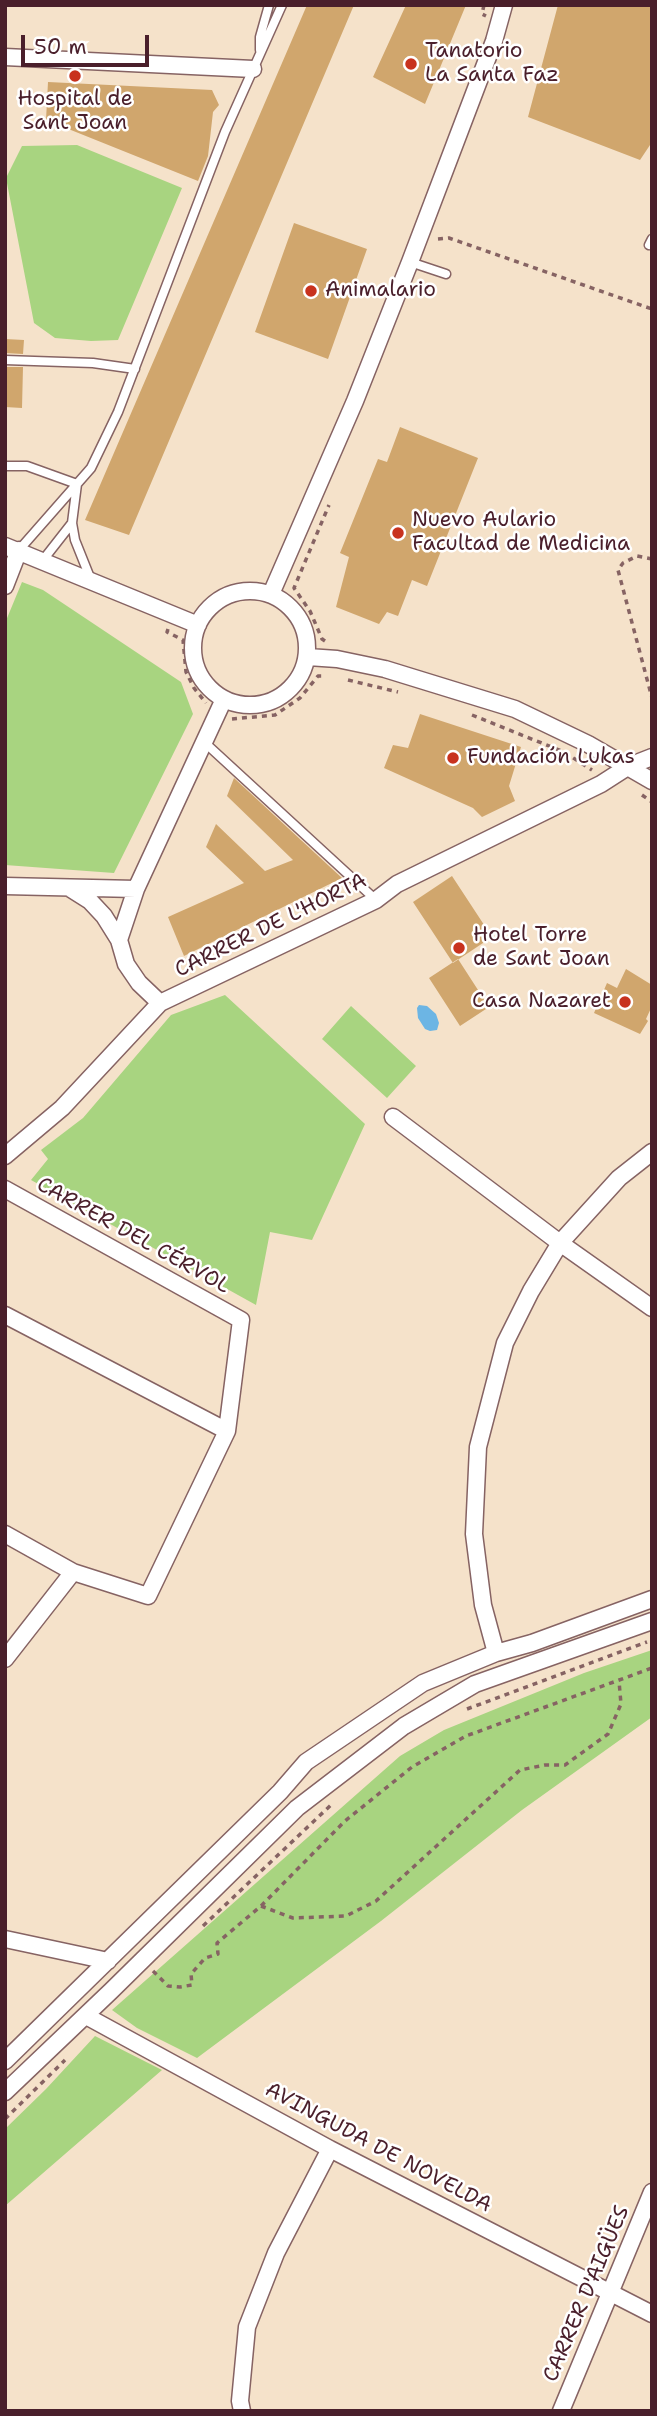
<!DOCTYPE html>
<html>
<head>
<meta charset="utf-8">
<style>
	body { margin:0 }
	#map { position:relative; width:657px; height:2416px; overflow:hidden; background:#f5e2ca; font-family:"Shantell Sans",sans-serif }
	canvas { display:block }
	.frame { position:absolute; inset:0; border:7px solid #4a1f2b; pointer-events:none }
	.scale { position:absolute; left:21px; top:35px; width:128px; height:32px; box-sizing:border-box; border:4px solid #4a1f2b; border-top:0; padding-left:9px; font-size:21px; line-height:24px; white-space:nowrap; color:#4a1f2b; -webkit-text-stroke:5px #fff; paint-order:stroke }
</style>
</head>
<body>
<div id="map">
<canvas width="657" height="2416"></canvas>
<div class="frame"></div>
<div class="scale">50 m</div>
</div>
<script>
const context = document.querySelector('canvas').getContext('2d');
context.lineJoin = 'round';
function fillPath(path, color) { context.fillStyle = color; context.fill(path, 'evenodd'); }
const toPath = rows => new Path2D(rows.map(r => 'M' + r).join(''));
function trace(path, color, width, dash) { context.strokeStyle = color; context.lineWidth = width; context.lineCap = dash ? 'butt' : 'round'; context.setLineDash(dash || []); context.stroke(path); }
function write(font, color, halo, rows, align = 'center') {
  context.font = font + ' "Shantell Sans",sans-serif'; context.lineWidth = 5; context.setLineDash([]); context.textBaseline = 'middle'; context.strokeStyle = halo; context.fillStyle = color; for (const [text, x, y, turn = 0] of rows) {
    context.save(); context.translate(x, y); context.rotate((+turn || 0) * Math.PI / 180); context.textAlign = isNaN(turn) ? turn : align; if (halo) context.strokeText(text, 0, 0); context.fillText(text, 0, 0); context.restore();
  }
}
fillPath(toPath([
	[77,145,182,188,118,340,91,341,55,338,34,323,6,178,22,146],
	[22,582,43,590,181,682,193,714,114,873,5,865,5,623],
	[225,995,365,1124,312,1240,270,1232,256,1305,31,1180,48,1159,41,1150,83,1118,171,1015],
	[351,1006,416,1066,387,1098,322,1039],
	[652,1650,652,1717,522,1810,381,1921,197,2058,137,2028,112,2010,400,1756,444,1730,584,1673],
	[95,2036,162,2070,5,2206,5,2129,46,2089]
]), '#a8d480');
fillPath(toPath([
	[419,1005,427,1006,436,1014,439,1023,437,1030,430,1031,425,1029,418,1018,417,1008]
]), '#6cb5e4');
fillPath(toPath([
	[307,5,354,5,129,535,85,520],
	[406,5,466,5,425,104,373,77],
	[558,5,652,5,652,142,640,160,528,117],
	[48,82,212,90,219,105,213,112,208,156,198,181,46,120],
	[294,223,367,249,328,359,255,332],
	[5,339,24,340,23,354,5,353],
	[5,367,23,367,22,408,5,407],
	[400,427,478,458,427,586,412,580,398,616,387,612,379,624,336,607,349,557,340,553,378,459,387,462],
	[420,714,521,747,509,786,515,801,482,817,473,808,384,768,393,745,408,748],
	[234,778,342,878,184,956,168,917,244,883,206,847,216,824,265,871,293,860,227,796],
	[452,876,492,937,453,963,413,902],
	[458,959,489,1007,460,1026,429,978],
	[626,969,652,985,652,1006,646,1019,648,1021,640,1034,594,1013,607,983,617,988]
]), '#d0a66d');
const service = toPath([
	[260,50,260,37,269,5],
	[649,245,652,239],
	[410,262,446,274],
	[5,360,93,363,135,369],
	[5,466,27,466,77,484,72,523,75,540,91,580],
	[19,550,91,468,118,412,225,132,282,5],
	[43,560,72,523],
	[203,741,376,900]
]);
const minor = toPath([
	[5,57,253,69],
	[5,546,198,625],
	[5,586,19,550],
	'193 648a57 57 0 1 1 114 0a57 57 0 1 1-114 0Z',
	[271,594,355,401,410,262,494,41,504,5],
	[308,657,337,659,385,669,515,709,588,744,652,781],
	[5,886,136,889],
	[71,889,90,901,104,916,119,940],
	[160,1003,139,983,126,964,119,940,136,889,224,699],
	[393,1117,560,1243,652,1308],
	[5,1156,62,1108,160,1003,376,900,397,884,601,784,629,766,652,757],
	[5,1189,241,1320,227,1431,148,1596,73,1572,5,1534],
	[5,1315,227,1431],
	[496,1653,483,1605,474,1534,478,1447,505,1343,531,1291,560,1243,619,1178,652,1152],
	[5,1659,73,1572],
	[5,1939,108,1961],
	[86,2016,330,2149,652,2314],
	[5,2061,280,1792,306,1762,423,1683,496,1653,532,1643,652,1599],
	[5,2092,111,1991,297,1808,404,1726,475,1684,652,1621],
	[242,2411,240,2401,247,2327,276,2253,330,2149],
	[561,2411,652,2192]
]);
trace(service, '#866363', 11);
trace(minor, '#866363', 19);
trace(toPath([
	[484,5,482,14,486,16],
	[438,239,449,238,652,309],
	[652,559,637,556,623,563,618,570,652,698],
	[168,629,167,632,183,640,186,672,194,688,206,703],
	[325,641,322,639,310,611,294,588,329,505],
	[348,680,398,692],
	[472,715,564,752,592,770],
	[232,719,275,715,300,698,318,676,323,676],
	[642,795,652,802],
	[467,1709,647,1642],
	[261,1906,293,1918,346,1916,376,1901,520,1770,545,1765,565,1765,608,1734,621,1704,619,1681],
	[203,1926,332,1804],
	[153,1971,168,1986,180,1987,192,1985,191,1974,205,1958,218,1954,217,1943,261,1906,345,1821,412,1767,466,1736,652,1668],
	[5,2119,65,2060]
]), '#866363', 3.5, [5, 5]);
trace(service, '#fff', 8);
trace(minor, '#fff', 16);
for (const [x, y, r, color] of [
	[411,64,7,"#c8321e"],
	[75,76,7,"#c8321e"],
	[311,291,7,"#c8321e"],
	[398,533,7,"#c8321e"],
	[453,758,7,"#c8321e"],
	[459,948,7,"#c8321e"],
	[625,1002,7,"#c8321e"]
]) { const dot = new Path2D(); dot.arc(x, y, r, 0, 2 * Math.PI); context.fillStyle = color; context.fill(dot); trace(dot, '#fff', 2.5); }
write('21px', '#4a1f2b', '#fff', [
	["Tanatorio",425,52],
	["La Santa Faz",425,76],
	["Hospital de",75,100,"center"],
	["Sant Joan",75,124,"center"],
	["Animalario",325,291],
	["Nuevo Aulario",412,521],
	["Facultad de Medicina",412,545],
	["Fundación Lukas",467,758],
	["Hotel Torre",473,936],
	["de Sant Joan",473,960],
	["Casa Nazaret",611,1002,"right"]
], 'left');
write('21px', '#4a1f2b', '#fff', [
	["CARRER DE L'HORTA",271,926,-26],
	["CARRER DEL CÉRVOL",133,1236,29],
	["AVINGUDA DE NOVELDA",378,2148,28],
	["CARRER D'AIGÜES",587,2294,-67]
]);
</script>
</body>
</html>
